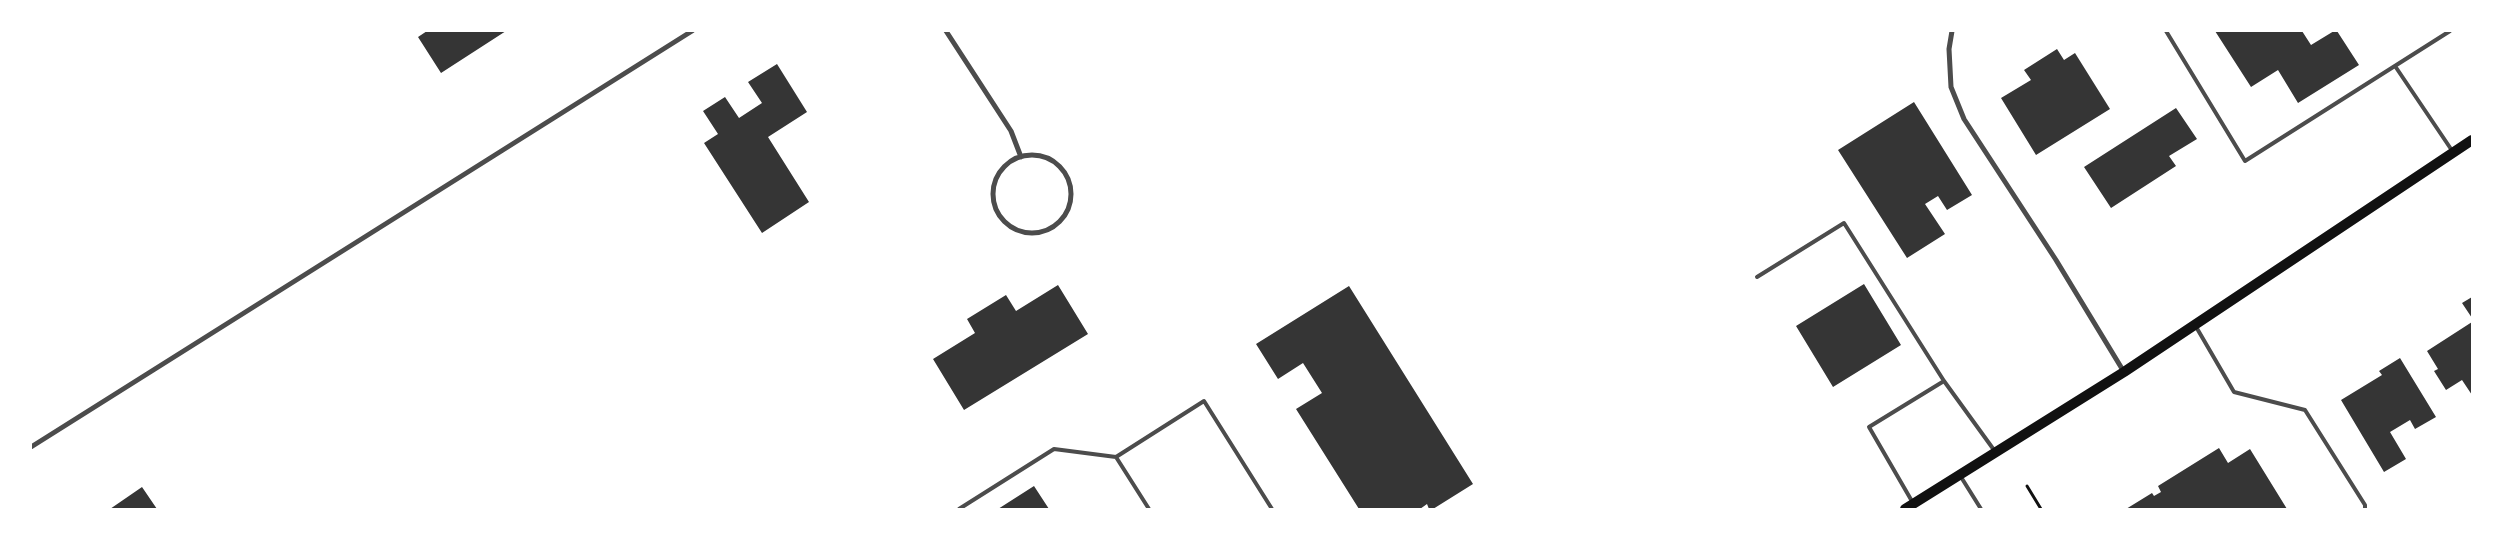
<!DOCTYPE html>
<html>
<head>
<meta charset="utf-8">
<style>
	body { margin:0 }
	#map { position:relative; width:2503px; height:540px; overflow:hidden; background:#fff; font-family:"Open Sans",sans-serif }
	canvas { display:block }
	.frame { position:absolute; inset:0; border:32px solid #fff; pointer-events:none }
</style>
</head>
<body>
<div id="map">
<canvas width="2503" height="540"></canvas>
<div class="frame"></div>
</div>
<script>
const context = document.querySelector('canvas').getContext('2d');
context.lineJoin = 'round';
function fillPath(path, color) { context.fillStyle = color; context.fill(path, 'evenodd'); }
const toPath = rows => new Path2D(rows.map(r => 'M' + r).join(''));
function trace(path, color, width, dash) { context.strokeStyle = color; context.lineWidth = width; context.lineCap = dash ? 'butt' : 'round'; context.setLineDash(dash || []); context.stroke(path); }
fillPath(toPath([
	[427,31,506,31,441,73,418,37],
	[2215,31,2302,31,2311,45,2334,31,2337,31,2359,65,2298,103,2278,70,2251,87],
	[2057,49,2064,60,2075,53,2110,109,2036,155,2001,98,2031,80,2024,70],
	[777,64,807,112,768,137,809,202,762,233,704,143,718,134,703,111,725,97,739,118,762,103,748,82],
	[1914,102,1972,195,1947,210,1938,196,1925,204,1945,234,1907,258,1838,150],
	[2176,108,2197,139,2169,156,2176,166,2111,208,2084,167],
	[1864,284,1901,345,1833,387,1796,326],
	[1058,285,1088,334,964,410,933,359,975,333,967,319,1006,295,1016,311],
	[1349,286,1473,484,1433,509,1429,509,1427,504,1420,509,1359,509,1296,409,1322,393,1303,363,1278,379,1256,344],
	[2472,297,2472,318,2462,303],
	[2472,322,2472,395,2462,380,2446,390,2434,371,2438,369,2427,351],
	[2400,358,2436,417,2415,429,2410,420,2390,432,2406,459,2384,472,2341,400,2382,375,2379,371],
	[2219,448,2228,463,2250,449,2287,509,2126,509,2152,493,2154,496,2161,492,2158,486],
	[1034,486,1049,509,998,509],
	[142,487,157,509,110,509]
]), '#353535');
trace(toPath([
	[2027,486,2041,509]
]), '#111', 3);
trace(toPath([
	[2166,31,2245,161,2450,31],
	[2395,66,2453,152],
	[1757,277,1844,223,1944,381,1994,450],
	[2195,325,2234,392,2305,410,2365,505,2365,509],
	[1961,477,1981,509],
	[1913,503,1869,427,1944,381],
	[959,509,1054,449,1116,457],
	[1149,509,1116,457,1204,401,1272,509]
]), '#4c4c4c', 4);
trace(toPath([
	[946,31,1011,131,1021,157],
	[1952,31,1949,49,1951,87,1964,119,2056,260,2124,372],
	'993 194a39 39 0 1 1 78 0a39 39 0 1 1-78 0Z',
	[31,447,692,31]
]), '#4c4c4c', 5);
trace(toPath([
	[1905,509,2124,372,2472,140]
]), '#111', 10);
</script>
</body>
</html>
